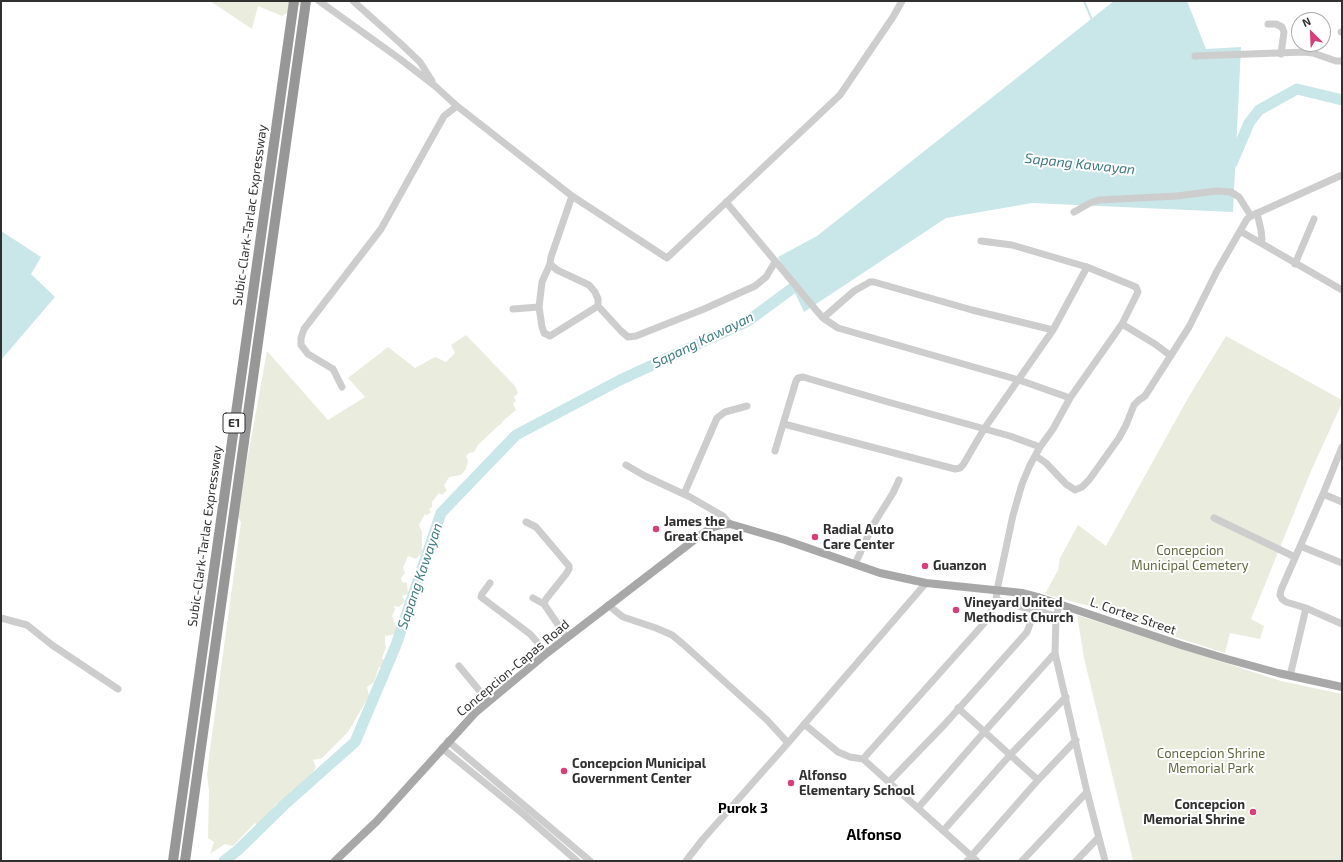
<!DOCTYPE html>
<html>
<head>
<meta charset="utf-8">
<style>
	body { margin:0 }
	#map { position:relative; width:1343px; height:862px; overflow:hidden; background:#fff; font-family:"Exo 2",sans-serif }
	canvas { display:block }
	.frame { position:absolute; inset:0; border:2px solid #303030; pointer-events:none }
	.north { position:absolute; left:1291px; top:12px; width:40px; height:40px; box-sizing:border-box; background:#fff; border:1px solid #acacac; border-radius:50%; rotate:336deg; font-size:11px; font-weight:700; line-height:16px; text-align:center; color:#303030 }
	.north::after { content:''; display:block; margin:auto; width:14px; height:18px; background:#db3d7b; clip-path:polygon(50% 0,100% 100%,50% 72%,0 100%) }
</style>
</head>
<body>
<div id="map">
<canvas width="1343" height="862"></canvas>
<div class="frame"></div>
<div class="north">N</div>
</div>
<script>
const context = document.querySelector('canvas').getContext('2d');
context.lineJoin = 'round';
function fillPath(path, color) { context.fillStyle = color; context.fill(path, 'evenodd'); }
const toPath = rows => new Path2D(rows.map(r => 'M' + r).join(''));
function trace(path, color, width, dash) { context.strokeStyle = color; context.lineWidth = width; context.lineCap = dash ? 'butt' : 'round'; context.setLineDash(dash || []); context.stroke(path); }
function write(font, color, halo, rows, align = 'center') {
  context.font = font + ' "Exo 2",sans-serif'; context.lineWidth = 4; context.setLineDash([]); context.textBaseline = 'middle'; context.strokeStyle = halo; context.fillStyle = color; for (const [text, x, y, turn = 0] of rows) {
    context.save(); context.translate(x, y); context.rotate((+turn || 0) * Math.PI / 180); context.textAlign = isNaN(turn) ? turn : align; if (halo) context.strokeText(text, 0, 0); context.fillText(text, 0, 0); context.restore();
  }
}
fillPath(toPath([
	[210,1,307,1,282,16,258,6,252,29],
	[466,335,515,386,518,393,514,397,516,401,513,404,516,410,504,420,501,424,498,426,478,445,474,452,469,453,466,456,468,461,466,469,461,475,449,477,444,486,447,490,442,495,439,493,432,502,432,507,429,509,431,512,427,515,425,514,419,525,422,532,422,553,416,559,408,556,403,568,405,573,401,578,402,582,407,583,408,594,402,596,405,601,399,607,394,606,395,609,392,616,398,631,398,634,385,636,385,642,386,648,382,658,386,663,384,668,379,667,374,682,367,687,369,696,348,732,322,758,313,760,316,767,308,780,300,785,301,788,298,790,296,789,291,791,290,797,276,804,259,826,255,823,233,846,225,844,210,854,214,842,208,838,209,790,207,775,210,749,241,522,237,516,267,351,328,420,365,397,348,378,388,347,415,368,435,357,446,362,455,353,451,345],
	[1226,336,1342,400,1342,403,1311,471,1251,619,1264,626,1260,639,1230,633,1225,653,1147,628,1089,606,1045,594,1058,570,1060,558,1078,525,1106,546,1188,398],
	[1077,615,1281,681,1342,694,1342,861,1133,861,1084,658]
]), '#eaecde');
fillPath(toPath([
	[1114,1,1187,1,1206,49,1241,47,1233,212,1032,203,946,218,804,312,778,257,817,236],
	[1,231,41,257,31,274,55,297,1,360]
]), '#c9e6e8');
trace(toPath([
	[1084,1,1092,20]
]), '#c9e6e8', 2);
trace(toPath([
	[1228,164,1232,163,1249,123,1259,110,1297,89,1342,100],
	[224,861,238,850,283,806,355,742,396,645,441,513,516,435,620,380,748,321,805,279]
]), '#c9e6e8', 11);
trace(toPath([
	[319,1,400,59,435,86,457,106,572,196,667,258,840,95,893,17,902,1],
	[353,1,399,42,420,62,432,81],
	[1268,24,1276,24,1282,27,1284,32,1281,54],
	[1341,32,1342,32],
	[1195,56,1304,52,1313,53,1336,61,1342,61],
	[726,202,816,310,823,318,838,328,1019,380,1070,398],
	[1074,212,1090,203,1099,200,1177,196,1216,191,1231,192,1239,197,1251,216],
	[1257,213,1261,230,1262,239,1261,243],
	[1240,231,1342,290],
	[1295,264,1314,219],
	[598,306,621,331,628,337,636,336,704,309,755,286,766,277,775,262],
	[539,307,542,282,550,264],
	[513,309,539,307,542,327,544,333,550,336,598,306,598,299,595,292,589,285,557,270,550,264,551,257,572,196],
	[823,318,854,291,870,282,874,282,972,310,1053,330],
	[1122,324,1155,344,1171,356],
	[342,387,333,369,308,354,301,345,301,338,304,329,381,229,444,116,457,106],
	[784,424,955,469,960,468,963,465,984,429,1053,330,1087,267],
	[1342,447,1323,494,1281,590,1280,595,1282,599,1286,602,1306,608,1342,624],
	[775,451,796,381,798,378,803,377,888,402,1010,436,1040,447],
	[1036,456,1046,463,1066,484,1075,490,1082,487,1089,480,1119,438,1126,425,1134,405,1139,400,1145,396,1189,327,1217,271,1247,219,1251,216,1342,175],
	[626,465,645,476,690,497,723,516,730,524],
	[684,494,717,418,725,412,747,406],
	[1323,494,1342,502],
	[1214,518,1295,557],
	[526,522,536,527,569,566,569,569,566,574,546,599,544,604,567,638],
	[1300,546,1342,563],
	[855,564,873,525,893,493,899,480],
	[490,583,482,594,481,597,530,634,547,653],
	[533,598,544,604],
	[996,600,1056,616],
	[1060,603,1056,616,1055,653,1087,792,1105,861],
	[608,605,623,617,656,628,672,635,683,644,767,720,788,743],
	[1,618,27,625,52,645,118,689],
	[459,666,488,701],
	[1290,676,1306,608],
	[958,708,1038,780],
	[804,724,838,752,850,757,863,759,977,861],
	[448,741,590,861],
	[442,748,522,813,577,861],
	[863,759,987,620,996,600,997,590,1013,515,1022,484,1030,465,1040,447,1053,429,1070,398,1122,324,1138,292,1136,287,1087,267,1012,245,981,241],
	[889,782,945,724,1027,632,1035,610],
	[918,808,985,731,1055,653],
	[943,831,1011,754,1066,697],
	[686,861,703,839,788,743,926,583],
	[967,861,1038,780,1076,740],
	[1022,861,1087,792],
	[1076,861,1098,838]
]), '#cdcdcd', 7);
trace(toPath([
	[335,861,377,821,475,713,547,653,702,534,711,528,721,525,730,524,785,540,880,573,926,583,1023,593,1038,597,1181,645,1227,659,1278,673,1342,687]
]), '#a8a8a8', 8);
trace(toPath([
	[173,861,294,1],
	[185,861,306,1]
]), '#979797', 10);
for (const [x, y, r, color] of [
	[656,529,4,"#db3d7b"],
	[815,537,4,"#db3d7b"],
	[925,566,4,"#db3d7b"],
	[956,610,4,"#db3d7b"],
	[564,771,4,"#db3d7b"],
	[791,783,4,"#db3d7b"],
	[1253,812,4,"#db3d7b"]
]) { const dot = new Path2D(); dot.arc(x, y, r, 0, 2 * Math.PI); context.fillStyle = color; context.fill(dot); trace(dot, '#fff', 1.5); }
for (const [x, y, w] of [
	[234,423,22]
]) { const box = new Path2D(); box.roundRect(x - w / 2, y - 10, w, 20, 3); context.fillStyle = '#fff'; context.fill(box); trace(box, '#303030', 1); }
write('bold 12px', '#303030', null, [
	["E1",234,423]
]);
write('13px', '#303030', '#fff', [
	["Subic-Clark-Tarlac Expressway",250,215,-82],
	["Subic-Clark-Tarlac Expressway",205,536,-82],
	["L. Cortez Street",1133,616,19],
	["Concepcion-Capas Road",513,668,-40]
]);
write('bold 13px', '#303030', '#fff', [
	["James the",664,522],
	["Great Chapel",664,537],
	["Radial Auto",823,530],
	["Care Center",823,545],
	["Guanzon",933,566],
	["Vineyard United",964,603],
	["Methodist Church",964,618],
	["Concepcion Municipal",572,764],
	["Government Center",572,779],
	["Alfonso",799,776],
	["Elementary School",799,791],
	["Concepcion",1245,805,"right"],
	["Memorial Shrine",1245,820,"right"]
], 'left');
write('13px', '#60693f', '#fff', [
	["Concepcion",1190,551],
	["Municipal Cemetery",1190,566],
	["Concepcion Shrine",1211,754],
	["Memorial Park",1211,769]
]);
write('italic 14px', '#3d7c81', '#fff', [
	["Sapang Kawayan",1080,164,6],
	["Sapang Kawayan",703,340,-26],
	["Sapang Kawayan",420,576,-71]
]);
write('bold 14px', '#000', '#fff', [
	["Purok 3",743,808]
]);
write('bold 15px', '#000', '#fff', [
	["Alfonso",874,835]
]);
</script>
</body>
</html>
